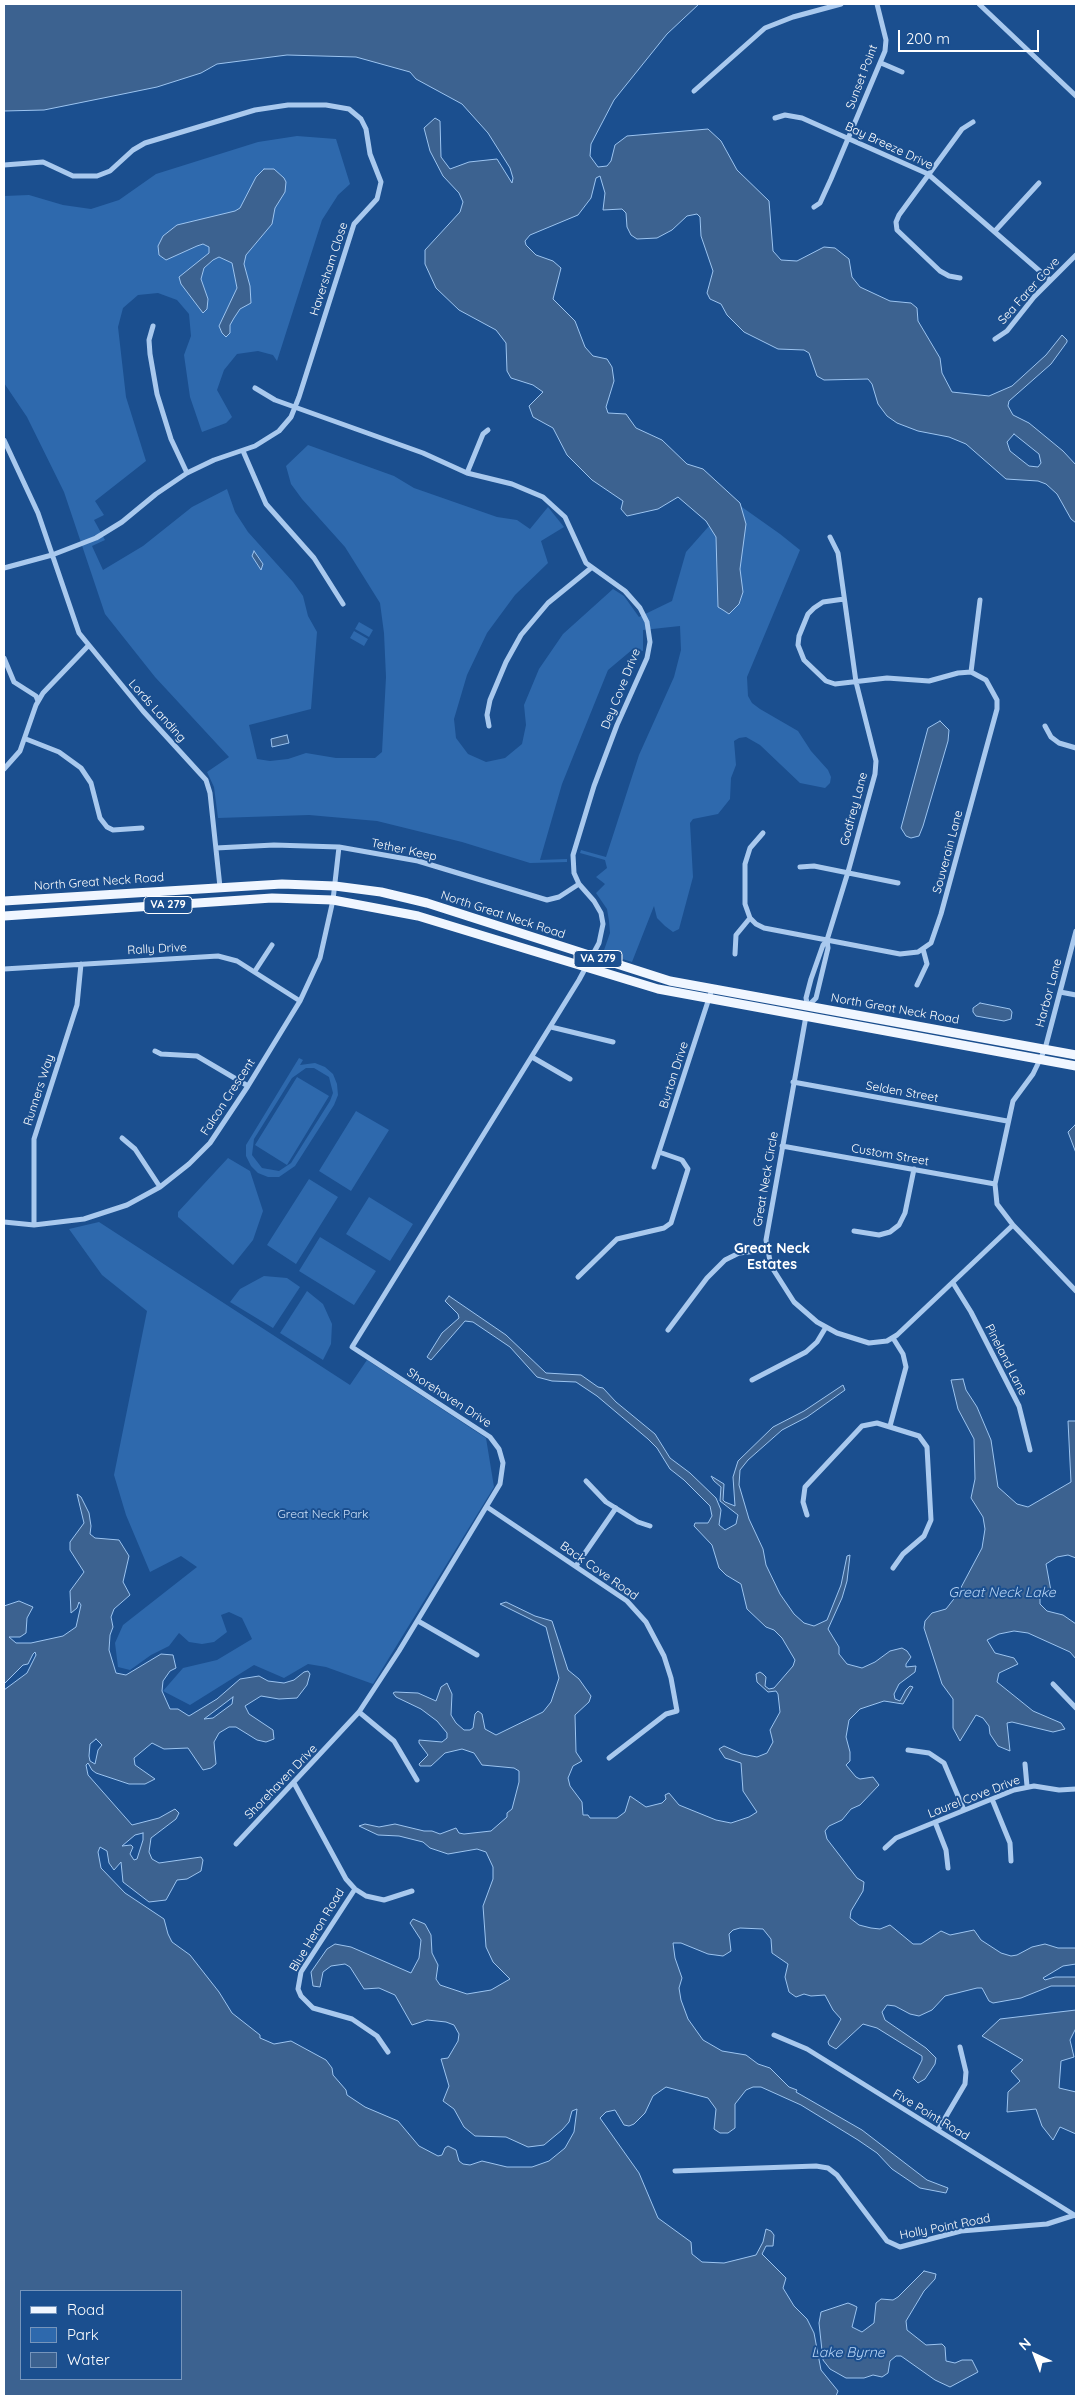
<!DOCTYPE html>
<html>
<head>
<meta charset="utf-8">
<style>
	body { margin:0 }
	#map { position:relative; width:1080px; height:2400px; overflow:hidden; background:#1b4f8f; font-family:Quicksand,sans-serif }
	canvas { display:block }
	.frame { position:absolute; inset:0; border:5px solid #fff; pointer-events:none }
	.legend { position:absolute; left:20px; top:2290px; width:162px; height:90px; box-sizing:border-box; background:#1b4f8f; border:1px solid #7695bc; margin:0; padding:6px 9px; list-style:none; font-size:15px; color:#fff }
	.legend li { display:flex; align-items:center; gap:10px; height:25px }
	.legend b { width:25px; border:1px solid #7695bc }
	.north { position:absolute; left:1010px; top:2330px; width:50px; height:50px; -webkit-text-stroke:4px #1b4f8f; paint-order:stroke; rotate:317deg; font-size:14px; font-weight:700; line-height:20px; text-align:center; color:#fff }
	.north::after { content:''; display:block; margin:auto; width:18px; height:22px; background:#fff; clip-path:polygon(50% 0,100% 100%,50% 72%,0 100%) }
	.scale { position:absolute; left:898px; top:30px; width:141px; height:22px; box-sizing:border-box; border:2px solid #fff; border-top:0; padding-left:6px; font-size:15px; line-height:18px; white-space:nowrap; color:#fff; -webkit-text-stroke:4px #1b4f8f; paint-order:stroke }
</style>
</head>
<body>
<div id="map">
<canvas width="1080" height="2400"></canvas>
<div class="frame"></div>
<ul class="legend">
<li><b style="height:6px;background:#f0f6ff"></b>Road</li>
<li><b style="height:14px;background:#2e69ad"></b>Park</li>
<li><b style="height:14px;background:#3c6290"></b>Water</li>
</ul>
<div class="north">N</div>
<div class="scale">200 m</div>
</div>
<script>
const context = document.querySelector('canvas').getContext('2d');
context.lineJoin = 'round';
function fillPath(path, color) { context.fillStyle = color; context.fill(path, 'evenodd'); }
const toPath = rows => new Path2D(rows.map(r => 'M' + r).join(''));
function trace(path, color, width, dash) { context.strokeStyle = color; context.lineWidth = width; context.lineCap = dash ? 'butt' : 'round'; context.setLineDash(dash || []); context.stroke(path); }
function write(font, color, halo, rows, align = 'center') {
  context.font = font + ' Quicksand,sans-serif'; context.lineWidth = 4; context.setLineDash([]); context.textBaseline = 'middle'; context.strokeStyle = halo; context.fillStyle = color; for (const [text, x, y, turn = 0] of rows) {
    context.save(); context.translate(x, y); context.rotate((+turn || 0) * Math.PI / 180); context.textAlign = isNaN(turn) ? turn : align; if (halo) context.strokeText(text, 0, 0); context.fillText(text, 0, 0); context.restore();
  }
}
fillPath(toPath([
	[297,136,336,139,350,184,338,195,322,220,277,361,273,355,258,351,237,354,224,370,217,390,232,417,226,423,202,432,190,397,184,355,191,336,189,314,177,300,158,293,138,295,123,308,118,327,126,397,146,461,95,501,104,515,94,520,105,540,92,546,103,570,143,546,192,507,227,489,235,512,248,532,293,582,303,596,308,616,317,632,311,709,249,725,257,759,270,761,288,759,306,753,336,758,375,758,382,752,386,677,384,633,380,603,345,547,302,499,291,484,286,466,308,445,394,476,414,488,497,517,517,520,530,529,548,507,564,527,541,541,548,563,515,595,487,633,467,675,454,719,456,738,468,754,486,762,505,758,522,744,526,725,524,705,539,669,563,634,613,589,624,596,639,617,672,601,686,552,732,500,780,534,800,550,747,677,748,696,752,703,760,709,798,731,811,751,828,770,831,777,830,783,825,788,800,783,760,745,746,737,739,738,734,741,736,765,731,778,730,799,718,814,693,819,690,823,693,877,679,929,673,932,665,926,657,918,654,906,632,962,603,953,610,933,609,921,607,909,596,893,605,884,596,877,607,868,605,860,580,853,581,850,606,857,639,755,674,677,681,650,680,626,643,630,643,651,633,649,608,670,562,784,540,860,567,859,567,862,530,863,462,842,377,821,309,815,218,818,214,787,207,772,229,757,155,677,105,614,64,492,27,417,4,383,4,196,29,195,63,205,91,209,119,200,156,174,258,142],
	[359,622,373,630,369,637,355,629],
	[354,631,368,639,364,646,350,638],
	[299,1058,303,1060,300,1065,315,1063,325,1067,333,1074,337,1084,338,1095,334,1105,295,1166,279,1177,268,1177,258,1173,251,1166,246,1156,246,1145],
	[306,1068,314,1068,329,1077,333,1093,330,1101,291,1163,279,1171,262,1168,252,1155,254,1139,292,1078],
	[297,1077,329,1096,287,1165,255,1145],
	[356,1111,389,1130,351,1191,319,1171],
	[228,1158,250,1171,263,1211,253,1240,233,1265,178,1217,178,1212],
	[309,1179,338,1197,296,1264,267,1245],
	[369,1197,413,1224,390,1261,346,1234],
	[99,1222,350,1385,367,1360,486,1438,494,1487,373,1684,326,1667,308,1664,284,1678,254,1665,190,1705,163,1691,183,1668,217,1660,252,1639,242,1618,229,1612,221,1615,227,1632,214,1642,202,1644,189,1642,179,1633,169,1646,151,1655,130,1670,118,1667,115,1643,123,1625,197,1567,181,1556,150,1572,126,1515,114,1475,147,1311,102,1275,69,1229],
	[320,1237,376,1271,354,1305,299,1271],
	[264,1276,287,1278,300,1287,273,1328,230,1302,240,1289],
	[307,1291,323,1304,332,1324,331,1344,323,1360,280,1333]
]), '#2e69ad');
const water = toPath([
	[4,4,699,4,667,34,614,100,591,144,590,156,598,167,607,166,611,161,615,145,627,136,708,129,721,141,737,170,769,201,773,251,781,260,797,261,824,247,835,248,849,259,852,277,860,287,890,301,911,303,917,308,918,321,940,358,942,373,952,392,989,396,1012,386,1046,355,1062,335,1067,340,1067,342,1051,364,1009,401,1008,406,1013,415,1029,423,1063,451,1076,465,1076,523,1071,519,1057,494,1046,484,1038,481,1006,479,966,444,949,437,918,431,897,423,887,416,878,404,872,384,868,379,824,380,817,376,809,353,804,350,778,349,744,332,727,315,721,304,710,299,707,293,713,271,701,236,700,217,697,214,687,216,672,230,657,238,637,239,631,235,627,227,626,213,622,209,603,210,605,193,600,176,596,178,591,198,578,215,530,235,525,241,526,245,536,255,553,261,561,268,553,299,575,321,585,347,593,356,607,359,612,367,614,381,606,407,608,413,626,414,636,428,662,440,687,464,703,469,740,503,746,524,740,569,743,592,739,604,729,614,723,610,718,607,716,537,706,521,678,497,658,509,627,516,621,509,623,501,592,480,567,455,553,428,533,417,529,406,543,392,533,385,511,378,507,371,506,343,496,330,459,310,436,288,425,264,425,250,460,212,463,202,459,193,443,176,430,151,424,128,435,118,440,121,441,157,450,169,469,162,497,159,512,183,513,178,510,168,488,133,462,104,416,79,410,72,356,57,287,55,217,64,201,73,157,87,118,95,44,110,4,111,4,4],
	[1014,434,1039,454,1041,463,1038,467,1029,466,1010,451,1007,442,1014,434],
	[264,169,274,169,284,178,286,182,285,192,275,208,272,224,246,255,244,264,250,286,251,303,240,309,234,318,230,325,230,333,226,337,222,333,219,326,237,288,232,263,219,257,213,260,204,268,201,279,208,299,207,309,203,313,181,284,179,277,209,253,209,247,203,244,197,246,166,260,159,255,158,246,163,236,177,225,235,211,240,208,256,177,264,169],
	[254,551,263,564,261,570,252,556,254,551],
	[940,721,949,730,948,741,923,826,919,836,911,838,906,836,901,828,928,728,940,721],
	[287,735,289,743,272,747,271,739,287,735],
	[980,1003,1010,1009,1012,1012,1011,1019,1004,1021,976,1016,973,1012,973,1008,980,1003],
	[1075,1125,1076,1125,1076,1153,1068,1132,1075,1125],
	[449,1296,506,1335,546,1373,581,1375,598,1387,603,1388,616,1402,655,1434,670,1458,690,1473,716,1498,721,1510,719,1525,725,1530,736,1524,738,1515,720,1501,721,1487,714,1481,711,1476,724,1484,723,1500,725,1502,735,1506,733,1477,738,1461,773,1427,804,1411,843,1385,845,1390,807,1417,782,1430,748,1460,740,1470,739,1485,749,1519,763,1549,766,1565,780,1594,794,1614,804,1623,814,1626,827,1620,841,1585,847,1556,850,1555,847,1581,842,1598,828,1629,839,1647,839,1654,847,1664,862,1668,875,1662,890,1651,902,1648,907,1651,911,1657,906,1664,906,1667,916,1666,915,1672,899,1684,894,1694,895,1699,900,1701,906,1690,910,1686,913,1687,903,1704,884,1701,860,1709,849,1720,846,1737,850,1752,850,1761,846,1765,856,1777,860,1779,873,1777,879,1785,860,1805,851,1809,842,1820,829,1826,825,1831,827,1839,857,1878,864,1882,863,1891,851,1911,850,1918,859,1925,871,1928,880,1929,890,1925,913,1944,921,1944,941,1931,950,1935,974,1930,981,1940,1001,1953,1011,1956,1017,1955,1032,1947,1045,1944,1058,1948,1076,1948,1076,1964,1063,1966,1043,1978,1045,1980,1055,1977,1076,1977,1076,1986,1051,1986,1021,1998,993,2003,989,2001,982,1988,977,1988,945,1996,932,2010,919,2016,910,2014,895,2006,887,2005,882,2012,885,2020,926,2048,936,2058,935,2064,925,2079,918,2083,913,2078,922,2060,922,2056,877,2028,863,2024,836,2049,829,2045,828,2042,841,2019,833,2010,825,1995,811,1996,804,1994,796,1997,789,1992,785,1977,788,1964,772,1953,771,1939,763,1929,740,1928,733,1930,729,1934,731,1951,723,1956,708,1954,681,1943,673,1943,675,1958,682,1978,679,1988,681,2000,688,2019,703,2040,722,2051,746,2055,758,2064,770,2068,789,2087,797,2090,796,2092,862,2130,927,2180,948,2188,946,2193,920,2188,892,2169,877,2153,858,2140,801,2105,761,2087,753,2087,746,2090,735,2104,735,2128,728,2133,720,2133,714,2129,716,2109,708,2098,666,2087,653,2096,645,2113,634,2124,629,2126,624,2125,615,2110,606,2112,600,2118,639,2173,658,2218,691,2242,692,2254,702,2262,724,2263,756,2255,763,2242,766,2229,771,2231,774,2235,773,2246,766,2246,762,2254,786,2278,783,2288,794,2306,807,2319,814,2333,821,2370,838,2391,836,2396,4,2396,4,1690,27,1673,36,1655,35,1652,33,1654,28,1664,23,1665,4,1684,4,1606,19,1601,33,1607,27,1618,26,1633,20,1637,9,1637,16,1643,31,1643,63,1636,76,1627,81,1605,79,1602,77,1608,71,1613,70,1591,84,1572,70,1550,70,1542,84,1523,77,1494,81,1497,89,1513,91,1526,90,1534,95,1538,119,1540,129,1556,123,1582,130,1595,114,1609,111,1617,113,1627,110,1635,109,1650,116,1673,126,1675,161,1654,173,1655,176,1668,170,1671,163,1681,162,1691,170,1709,178,1709,189,1716,217,1699,240,1679,259,1676,268,1681,284,1683,294,1680,304,1672,308,1671,310,1674,307,1685,297,1698,279,1699,261,1696,245,1706,249,1714,273,1730,274,1739,266,1742,257,1740,236,1727,229,1727,219,1733,214,1742,216,1764,211,1768,203,1770,188,1748,164,1749,152,1743,134,1758,135,1765,155,1779,145,1784,129,1784,96,1773,92,1770,88,1763,86,1765,88,1775,132,1825,159,1818,175,1809,179,1813,176,1819,151,1838,149,1852,152,1859,159,1863,201,1857,203,1860,201,1871,187,1879,177,1880,166,1900,149,1902,123,1882,121,1862,114,1870,109,1863,107,1851,100,1847,98,1852,101,1868,125,1893,164,1919,168,1934,172,1942,190,1955,219,1992,232,2013,260,2035,260,2038,274,2044,291,2041,326,2060,332,2068,333,2075,346,2090,347,2095,365,2107,398,2121,419,2146,438,2156,442,2155,445,2148,448,2146,456,2150,459,2161,463,2164,470,2165,482,2161,507,2167,532,2167,549,2161,565,2148,574,2132,577,2109,572,2111,569,2122,562,2130,544,2145,528,2147,506,2137,475,2136,464,2127,454,2109,443,2101,449,2086,441,2059,448,2058,458,2041,459,2034,454,2025,446,2022,427,2020,412,2025,395,1995,379,1988,364,1989,350,1967,345,1964,331,1966,323,1972,320,1987,313,1986,311,1972,327,1949,335,1944,351,1947,411,1973,419,1958,421,1940,410,1923,413,1919,425,1924,431,1935,432,1953,438,1965,436,1979,440,1985,467,1994,491,1990,510,1979,493,1962,486,1947,483,1906,493,1879,493,1867,486,1852,477,1849,448,1854,430,1848,423,1842,399,1836,378,1835,359,1826,365,1824,379,1827,395,1824,424,1831,432,1831,440,1834,456,1828,459,1833,464,1834,491,1831,507,1817,507,1813,512,1809,519,1782,519,1771,514,1768,482,1765,474,1753,462,1749,445,1753,431,1766,420,1766,419,1764,428,1755,419,1743,419,1740,442,1742,447,1738,447,1733,437,1721,421,1709,396,1697,393,1693,395,1692,418,1693,436,1701,441,1687,447,1683,452,1694,451,1715,456,1723,464,1730,470,1730,473,1728,475,1714,478,1711,482,1714,485,1729,496,1735,543,1712,551,1702,559,1678,546,1627,500,1604,506,1602,535,1616,552,1621,568,1670,579,1679,591,1696,589,1702,575,1715,576,1752,582,1761,573,1766,568,1778,570,1786,582,1802,583,1815,588,1815,590,1818,617,1818,625,1812,630,1796,646,1807,662,1803,666,1799,665,1795,669,1793,679,1805,716,1820,731,1823,749,1817,757,1812,743,1791,741,1763,725,1758,719,1749,724,1746,742,1754,757,1757,767,1753,773,1742,770,1730,780,1712,778,1694,776,1691,768,1692,757,1682,756,1674,760,1672,763,1674,766,1677,765,1686,769,1689,774,1688,793,1666,795,1660,782,1638,774,1630,766,1627,747,1609,741,1584,726,1575,719,1568,712,1545,694,1526,695,1523,708,1523,712,1516,710,1506,684,1480,670,1469,657,1448,648,1439,597,1396,576,1382,552,1381,537,1377,510,1347,473,1322,465,1321,431,1360,427,1357,442,1333,459,1318,458,1314,445,1301,449,1296],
	[233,1697,232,1704,213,1718,204,1719,233,1697],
	[96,1739,102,1745,98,1750,95,1764,90,1761,89,1756,90,1744,96,1739],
	[143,1833,143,1840,137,1859,134,1860,130,1854,133,1847,131,1845,122,1846,135,1835,143,1833],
	[21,2291,181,2291,181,2379,21,2379,21,2291],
	[963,1379,966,1390,977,1407,991,1440,998,1487,1017,1504,1028,1507,1071,1482,1068,1421,1076,1421,1076,1558,1068,1555,1057,1557,1046,1564,1051,1591,1040,1593,1040,1604,1047,1611,1063,1615,1076,1624,1076,1659,1070,1652,1028,1633,1014,1631,999,1634,987,1640,995,1653,1014,1658,1018,1664,999,1673,997,1682,1033,1711,1061,1723,1065,1729,1053,1732,1012,1722,1007,1723,1010,1751,998,1746,990,1734,989,1726,983,1718,976,1715,960,1741,953,1728,953,1699,942,1684,924,1628,925,1621,932,1613,946,1609,957,1595,982,1548,985,1529,983,1517,971,1498,975,1479,974,1439,958,1409,951,1380,963,1379],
	[1076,2010,1076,2028,1070,2040,1074,2057,1061,2061,1059,2088,1076,2092,1076,2134,1060,2127,1053,2140,1042,2126,1036,2109,1007,2112,1008,2092,1020,2081,1011,2071,1023,2060,982,2036,1000,2019,1076,2010],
	[924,2271,936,2274,935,2279,924,2291,906,2321,907,2330,926,2345,942,2344,945,2347,946,2361,955,2363,962,2360,972,2360,978,2372,950,2387,935,2380,901,2356,896,2356,890,2361,888,2373,882,2377,873,2375,864,2378,846,2378,830,2369,823,2360,819,2323,821,2312,848,2303,853,2305,857,2307,852,2327,862,2332,874,2323,876,2303,881,2299,893,2300,898,2297,924,2271]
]);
fillPath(water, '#3c6290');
trace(water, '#9cc4f0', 1);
trace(toPath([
	[979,4,1076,96],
	[881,63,902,72],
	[694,91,765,28,793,17,841,4],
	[775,118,785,115,802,118,928,174,1050,280],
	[4,165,43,162,73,176,97,176,110,171,133,150,145,143,255,110,288,105,326,105,349,109,361,119,366,129,370,154,381,182,377,199,354,224,299,397,291,417,279,431,255,446,214,460,187,473,156,494,122,522,96,538,52,555,4,568],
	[814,207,820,203,831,179,885,51,886,40,877,4],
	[995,231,1039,183],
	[960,278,949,276,940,271,897,230,896,222,899,215,962,129,973,122],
	[153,326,149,340,150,354,157,394,171,439,187,473],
	[995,339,1007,331,1034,297,1076,255],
	[4,440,38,513,79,633,143,711,206,780,210,793,220,887],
	[243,451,266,504,314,558,343,604],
	[467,473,483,434,488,430],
	[4,658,14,682,36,696,38,701],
	[971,672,980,600],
	[489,726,487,715,490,700,506,662,521,635,548,603,591,568],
	[1045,726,1051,737,1059,743,1076,748],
	[26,739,59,752,81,768,91,783,100,818,107,827,113,830,142,828],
	[4,769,20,751,36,705,43,693,88,646],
	[763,833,750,848,745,864,745,904,750,918,756,924,764,928,900,954,918,952,931,943,941,914,997,709,997,700,986,680,971,672,958,673,929,681,887,678,835,684,826,681,804,660,798,645,799,636,808,614,814,608,823,602,844,599],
	[216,848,274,845,339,847,418,861,547,900,559,897,579,884],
	[800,867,814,866,898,883],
	[1076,931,1045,1049,1033,1074,1013,1101,995,1184,997,1204,1013,1225,1076,1291],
	[735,954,736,935,750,918],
	[4,969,218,956,237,961,300,1001],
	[255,971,272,945],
	[917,985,927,964,923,949],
	[1060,992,1076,995],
	[808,1006,816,998,828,948,827,940],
	[808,1007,806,998,811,979,823,945,827,940,848,872,875,774,876,761,856,682,838,553,830,537],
	[806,1016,766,1240,771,1266,794,1302,817,1322,837,1333,869,1343,887,1341,897,1335,1013,1225],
	[551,1027,613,1042],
	[155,1051,161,1054,197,1056,248,1086],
	[532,1057,570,1079],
	[793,1082,1007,1121],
	[122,1138,135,1149,160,1187],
	[782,1146,995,1184],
	[654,1167,712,989],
	[4,1222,34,1225,84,1219,127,1205,160,1187,189,1164,210,1143,248,1086,300,1001,320,958,333,900,339,847],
	[34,1225,34,1139,77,1005,81,964],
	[854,1231,879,1235,890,1232,899,1225,905,1213,914,1169],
	[578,1277,617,1239,664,1228,671,1223,688,1169,682,1160,659,1152],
	[953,1283,971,1312,1019,1406,1030,1450],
	[668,1330,707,1278,725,1260,739,1253,767,1250],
	[752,1380,806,1352,817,1342,826,1327],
	[890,1426,906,1367,903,1354,893,1338],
	[586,1481,606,1502,638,1522,650,1526],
	[487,1507,627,1601,646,1622,664,1656,671,1678,677,1711,666,1714,609,1758],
	[807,1515,803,1502,805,1487,862,1426,877,1423,919,1436,927,1447,931,1520,924,1536,903,1554,893,1568],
	[576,1566,616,1508],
	[418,1621,477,1655],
	[1053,1684,1076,1708],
	[359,1712,394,1741,417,1780],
	[908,1750,929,1753,944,1763,964,1810],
	[1025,1764,1027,1786],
	[294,1783,346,1879,355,1889,366,1896,384,1900,412,1891],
	[992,1799,1010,1843,1011,1861],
	[935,1822,946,1850,948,1868],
	[236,1844,359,1712,399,1651,500,1484,503,1463,499,1449,490,1437,352,1347,579,980,599,943,603,924,601,913,594,901,579,884,574,873,573,855,594,786,617,725,647,658,650,642,647,622,640,608,625,591,586,563,565,517,543,497,512,484,467,473,423,453,275,400,255,388],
	[885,1848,896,1838,1014,1790,1034,1786,1059,1790,1076,1789],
	[355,1889,301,1972,298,1989,301,1996,313,2008,352,2019,377,2036,388,2052],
	[774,2035,807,2049,1076,2216],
	[938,2130,965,2084,966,2072,960,2047],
	[675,2171,816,2166,828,2168,837,2175,887,2241,900,2247,961,2231,1047,2224,1075,2215]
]), '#a9c9ee', 5);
trace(toPath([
	[4,901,282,884,335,886,381,892,427,903,670,981,1076,1055],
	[4,916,272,898,333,900,418,916,658,989,1076,1066]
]), '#f0f6ff', 9);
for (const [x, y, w] of [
	[168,905,48],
	[598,959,48]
]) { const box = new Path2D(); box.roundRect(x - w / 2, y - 8.5, w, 17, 4); context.fillStyle = '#1b4f8f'; context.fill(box); trace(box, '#fff', 1); }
write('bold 11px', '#fff', null, [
	["VA 279",168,905],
	["VA 279",598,959]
]);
write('12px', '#fff', '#1b4f8f', [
	["Sunset Point",862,77,-69],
	["Bay Breeze Drive",889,146,25],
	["Haversham Close",329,269,-72],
	["Sea Farer Cove",1029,291,-48],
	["Dey Cove Drive",621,689,-68],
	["Lords Landing",157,711,48],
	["Godfrey Lane",854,809,-75],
	["Tether Keep",404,850,12],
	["Souverain Lane",948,852,-75],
	["North Great Neck Road",99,882,-4],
	["North Great Neck Road",503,915,18],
	["Rally Drive",157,949,-3],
	["Harbor Lane",1049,993,-75],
	["North Great Neck Road",895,1009,10],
	["Burton Drive",674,1075,-72],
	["Runners Way",39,1090,-72],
	["Selden Street",902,1092,10],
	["Falcon Crescent",228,1097,-57],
	["Custom Street",890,1155,10],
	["Great Neck Circle",766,1179,-80],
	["Pineland Lane",1006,1360,63],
	["Shorehaven Drive",449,1398,33],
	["Back Cove Road",599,1571,35],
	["Shorehaven Drive",281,1782,-46],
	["Laurel Cove Drive",974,1797,-21],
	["Blue Heron Road",317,1930,-59],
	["Five Point Road",931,2115,31],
	["Holly Point Road",945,2227,-11]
]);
write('12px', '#cfe3fa', '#1b4f8f', [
	["Great Neck Park",323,1514]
]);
write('bold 14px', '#fff', '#1b4f8f', [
	["Great Neck",772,1249],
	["Estates",772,1265]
]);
write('italic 14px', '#b5d3f5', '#1b4f8f', [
	["Great Neck Lake",1002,1593],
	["Lake Byrne",848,2353]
]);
</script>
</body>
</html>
